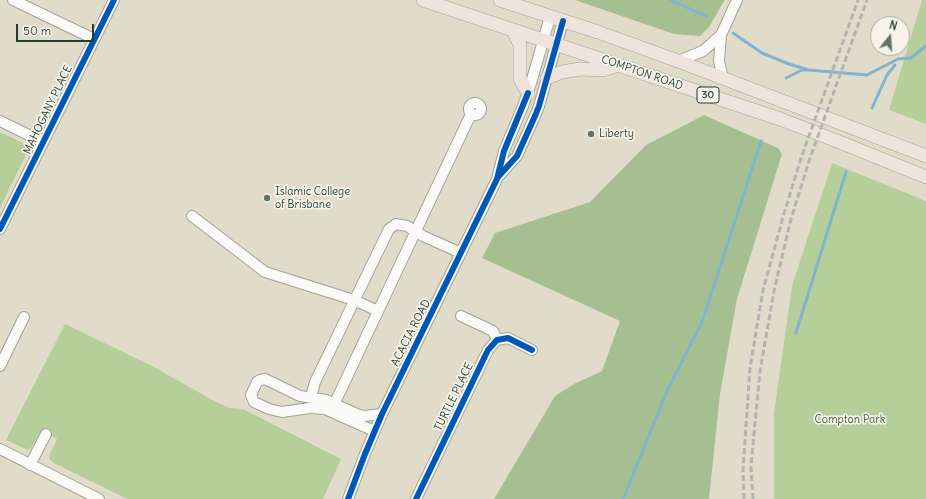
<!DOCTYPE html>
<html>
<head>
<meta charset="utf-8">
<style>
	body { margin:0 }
	#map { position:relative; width:926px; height:499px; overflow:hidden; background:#e1dcca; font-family:Delius,sans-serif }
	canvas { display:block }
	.north { position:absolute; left:870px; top:16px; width:40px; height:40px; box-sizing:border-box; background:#f7f3e8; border:1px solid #a1aaa0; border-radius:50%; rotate:17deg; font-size:11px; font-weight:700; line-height:16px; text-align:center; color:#1f3d34 }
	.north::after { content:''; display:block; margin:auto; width:14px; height:18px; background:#637568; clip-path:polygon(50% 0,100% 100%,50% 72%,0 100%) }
	.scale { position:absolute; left:16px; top:24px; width:78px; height:18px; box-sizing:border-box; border:2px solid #1f3d34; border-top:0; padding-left:5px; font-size:12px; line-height:14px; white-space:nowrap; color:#1f3d34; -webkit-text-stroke:3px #f7f3e8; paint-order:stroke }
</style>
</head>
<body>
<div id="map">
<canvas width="926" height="499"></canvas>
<div class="north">N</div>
<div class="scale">50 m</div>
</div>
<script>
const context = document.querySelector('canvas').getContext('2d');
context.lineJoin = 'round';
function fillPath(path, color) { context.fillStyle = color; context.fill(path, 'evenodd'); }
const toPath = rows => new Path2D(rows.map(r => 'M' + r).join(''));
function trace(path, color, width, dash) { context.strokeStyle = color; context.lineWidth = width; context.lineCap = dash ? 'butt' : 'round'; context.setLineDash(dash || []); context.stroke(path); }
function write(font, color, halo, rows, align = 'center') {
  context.font = font + ' Delius,sans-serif'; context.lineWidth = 3.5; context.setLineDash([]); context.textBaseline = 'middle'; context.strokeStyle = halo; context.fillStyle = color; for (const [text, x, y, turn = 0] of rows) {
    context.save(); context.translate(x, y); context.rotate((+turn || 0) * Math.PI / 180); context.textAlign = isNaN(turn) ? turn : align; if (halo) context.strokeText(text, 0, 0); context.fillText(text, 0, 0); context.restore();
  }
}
fillPath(toPath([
	[922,0,926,0,926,124,889,110],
	[0,132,23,143,28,151,0,208],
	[832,163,926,201,926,499,774,499,774,413,792,286],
	[65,324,152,366,216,402,230,408,243,409,341,459,323,499,127,499,54,463,49,459,50,454,57,439,41,431,31,448,28,450,6,440]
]), '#b6ce99');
fillPath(toPath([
	[575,0,724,0,724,1,709,27,700,36,674,34],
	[704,115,778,148,782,154,737,299,720,394,709,499,494,499,555,396,574,384,602,371,620,321,482,258,495,233,590,202,646,145]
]), '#a6bf91');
trace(toPath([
	[671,0,707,17],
	[733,33,762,53,789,64,809,70,867,75,898,59,911,58,926,46],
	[786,78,802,70,806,70],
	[872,108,887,75,895,65],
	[796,333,846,172],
	[623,499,667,391,702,322,761,141]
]), '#84b3cf', 3);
const minor = toPath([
	[13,0,94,39],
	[721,35,719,61,723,79],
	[678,61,703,51,721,35,737,0],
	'469 109a6 6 0 1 1 12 0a6 6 0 1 1-12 0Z',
	[0,121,43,142],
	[498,177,517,156,535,116,539,106,563,21],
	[192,216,265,272,354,300,378,311],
	[0,229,114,0],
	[461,316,493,331,497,340],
	[0,366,24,317],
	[311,397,315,382,389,229,396,224,407,226,423,236,461,253],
	[331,411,471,114],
	[374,431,325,409,310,408,282,412,269,409,254,402,251,395,257,382,260,380,265,379,300,396,326,400,359,415,364,416,382,414],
	[0,449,99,499],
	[30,465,46,434],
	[348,499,365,454,382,414,497,179,504,151,523,106,531,83,550,17],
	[416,499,488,350,497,340,508,338,532,350]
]);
const major = toPath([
	[423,0,780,119,832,139,926,177],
	[500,0,598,32,678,61,926,156],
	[513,30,520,45,520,79,528,93],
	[547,78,562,72,580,69,603,70,618,65]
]);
trace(minor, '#a0a196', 12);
trace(major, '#a0a196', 14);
trace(minor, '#fafaf7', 10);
trace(major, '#eee4dd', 13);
trace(toPath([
	[744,499,743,470,750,368,763,290,783,217,801,158,858,0],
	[753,499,751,466,760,371,774,291,791,219,809,161,867,0]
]), '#b1b4b0', 3, [6, 3]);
trace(toPath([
	[498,177,517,156,535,116,539,106,563,21],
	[0,229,114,0],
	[348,499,365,454,382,414,497,179,504,151,528,93],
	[416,499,488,350,497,340,508,338,532,350]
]), '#0057b8', 6);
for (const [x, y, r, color] of [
	[591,134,4,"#637568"],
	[267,198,4,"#637568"]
]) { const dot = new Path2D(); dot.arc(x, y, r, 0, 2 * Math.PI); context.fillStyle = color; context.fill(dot); trace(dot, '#f7f3e8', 1.5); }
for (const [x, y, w] of [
	[708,95,22]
]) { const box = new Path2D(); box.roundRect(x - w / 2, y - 8, w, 16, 3); context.fillStyle = '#f7f3e8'; context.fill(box); trace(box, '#1f3d34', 1); }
write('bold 10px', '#1f3d34', null, [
	["30",708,95]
]);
write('11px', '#1f3d34', '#f7f3e8', [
	["COMPTON ROAD",642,73,19],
	["MAHOGANY PLACE",48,110,-64],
	["ACACIA ROAD",411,333,-63],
	["TURTLE PLACE",454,397,-64]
]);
write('11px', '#1f3d34', '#f7f3e8', [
	["Liberty",599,134],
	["Islamic College",275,192],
	["of Brisbane",275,205]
], 'left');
write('11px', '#3c5e43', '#f7f3e8', [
	["Compton Park",850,420]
]);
</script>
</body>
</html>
